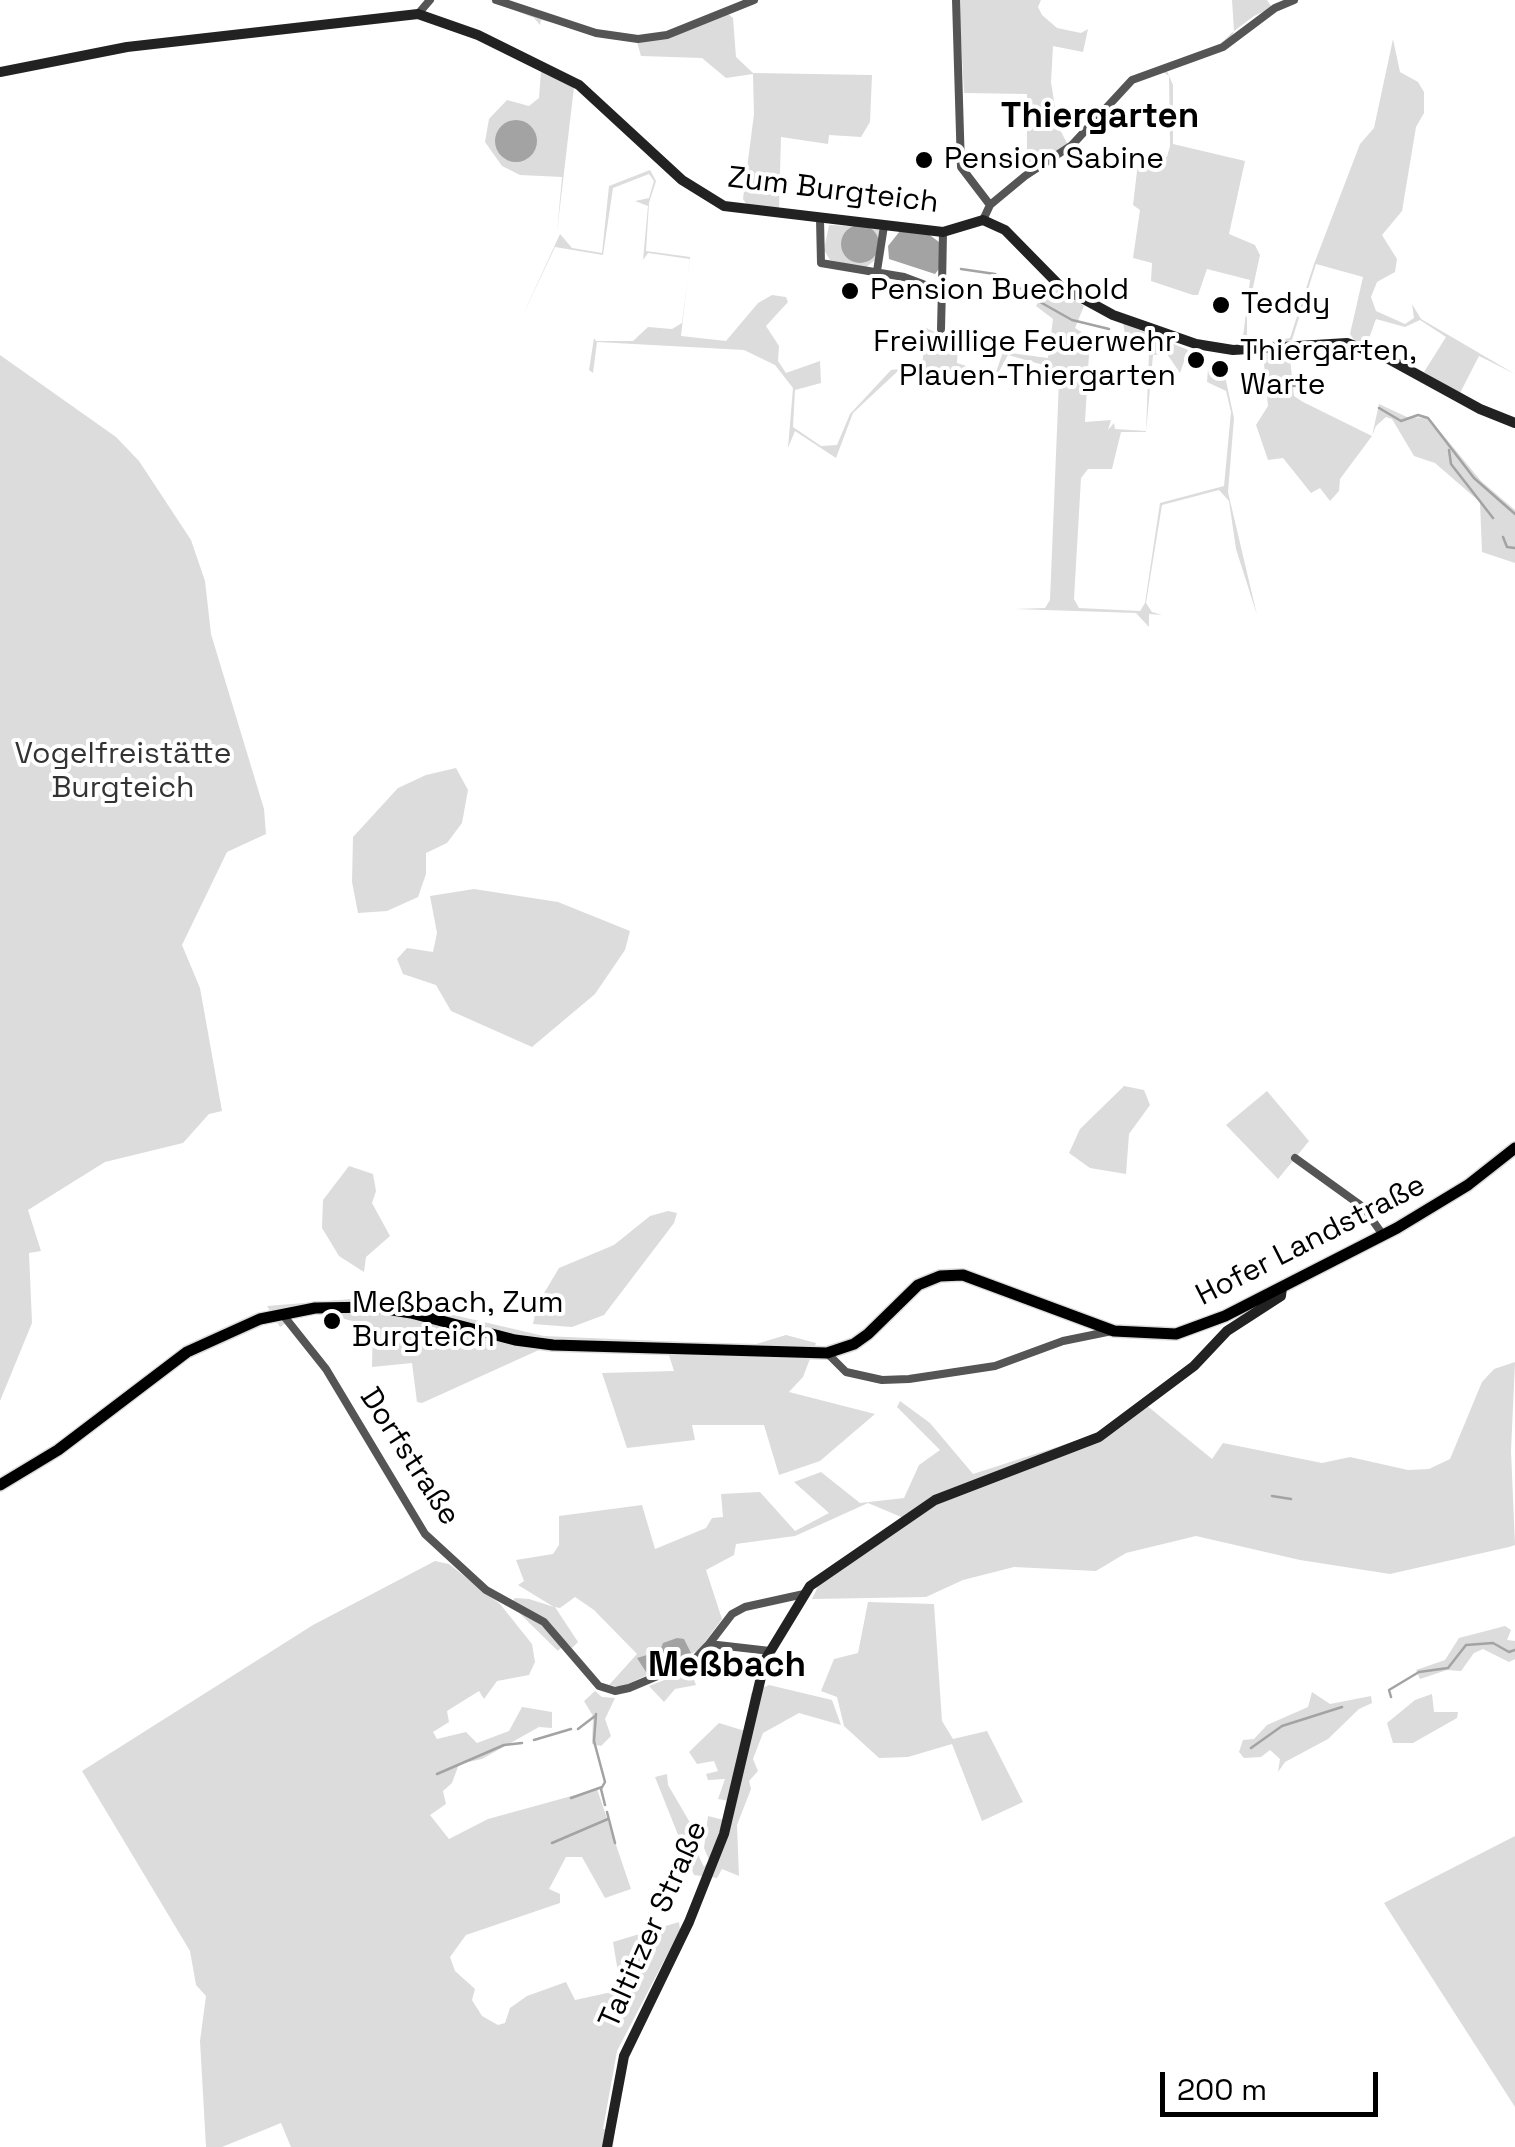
<!DOCTYPE html>
<html>
<head>
<meta charset="utf-8">
<style>
	body { margin:0 }
	#map { position:relative; width:1515px; height:2147px; overflow:hidden; background:#fff; font-family:"Space Grotesk",sans-serif }
	canvas { display:block }
	.scale { position:absolute; left:1160px; top:2072px; width:218px; height:45px; box-sizing:border-box; border:5px solid #000; border-top:0; padding-left:12px; font-size:30px; line-height:35px; white-space:nowrap; color:#000; -webkit-text-stroke:8px #fff; paint-order:stroke }
</style>
</head>
<body>
<div id="map">
<canvas width="1515" height="2147"></canvas>
<div class="scale">200 m</div>
</div>
<script>
const context = document.querySelector('canvas').getContext('2d');
context.lineJoin = 'round';
function fillPath(path, color) { context.fillStyle = color; context.fill(path, 'evenodd'); }
const toPath = rows => new Path2D(rows.map(r => 'M' + r).join(''));
function trace(path, color, width, dash) { context.strokeStyle = color; context.lineWidth = width; context.lineCap = dash ? 'butt' : 'round'; context.setLineDash(dash || []); context.stroke(path); }
function write(font, color, halo, rows, align = 'center') {
  context.font = font + ' "Space Grotesk",sans-serif'; context.lineWidth = 8; context.setLineDash([]); context.textBaseline = 'middle'; context.strokeStyle = halo; context.fillStyle = color; for (const [text, x, y, turn = 0] of rows) {
    context.save(); context.translate(x, y); context.rotate((+turn || 0) * Math.PI / 180); context.textAlign = isNaN(turn) ? turn : align; if (halo) context.strokeText(text, 0, 0); context.fillText(text, 0, 0); context.restore();
  }
}
fillPath(toPath([
	[488,0,637,40,728,14,733,18,736,57,753,73,872,75,870,122,861,137,829,135,828,144,781,137,779,210,747,205,743,199,754,114,753,74,726,78,702,58,641,56,637,42,541,20,540,25,534,18],
	[959,0,1041,0,1038,7,1042,15,1057,28,1081,33,1088,29,1083,52,1053,46,1051,82,1058,126,1068,145,1027,168,1027,94,964,93],
	[1232,0,1267,0,1271,6,1288,0,1254,16,1234,31,1231,39,1220,44,1234,31],
	[1393,39,1400,72,1418,82,1424,92,1424,113,1416,127,1402,211,1382,235,1397,259,1395,272,1377,282,1371,297,1376,311,1405,324,1414,318,1412,304,1421,319,1515,374,1479,356,1460,393,1424,372,1446,337,1420,320,1405,327,1376,319,1367,344,1354,340,1350,334,1363,277,1316,264,1292,340,1258,346,1242,345,1250,280,1207,269,1198,295,1193,295,1151,281,1152,263,1133,258,1140,210,1133,205,1139,154,1167,157,1170,146,1169,76,1163,72,1167,71,1173,85,1173,144,1245,161,1229,234,1255,245,1260,255,1247,315,1247,340,1260,344,1290,338,1314,264,1360,144,1374,128],
	[541,71,574,87,557,232,562,177,520,175,502,166,485,142,489,119,507,100,529,106,539,98],
	[650,170,656,181,649,203,646,251,690,257,681,336,726,341,758,303,772,295,786,297,788,302,766,326,779,346,778,361,786,373,820,361,821,383,795,390,793,427,821,446,837,445,850,414,891,370,922,366,926,328,958,342,957,363,995,375,1003,352,1048,358,1053,319,1036,306,1050,283,1084,306,1075,328,1090,337,1085,422,1111,420,1108,430,1114,423,1115,429,1146,431,1149,353,1126,340,1123,323,1188,350,1180,373,1167,354,1153,355,1146,432,1121,432,1112,469,1088,469,1081,478,1074,599,1079,608,1140,611,1145,603,1160,503,1224,486,1231,412,1226,391,1207,382,1208,369,1212,375,1225,376,1234,418,1228,492,1257,615,1236,549,1229,501,1219,490,1162,505,1146,603,1152,612,1162,615,1149,614,1149,627,1136,613,1015,609,1045,608,1050,600,1059,381,1047,366,1008,355,996,377,939,368,899,370,853,413,836,458,795,431,788,448,793,388,775,365,744,350,597,342,593,373,589,370,594,338,596,341,633,341,648,327,672,329,682,323,690,259,648,253,643,260,648,206,635,201,649,198,654,181,649,174,613,188,603,255,555,247,520,321,560,234,572,248,602,253,609,186],
	[829,225,877,227,880,231,875,260,865,268,830,260,824,250],
	[1289,348,1294,396,1303,402,1372,436,1379,404,1407,417,1429,418,1481,481,1515,510,1515,563,1482,552,1480,502,1435,463,1414,456,1392,419,1386,417,1376,426,1372,436,1340,479,1339,491,1330,501,1320,488,1311,493,1283,458,1268,460,1256,425,1268,406,1263,353],
	[0,355,116,437,139,461,191,540,205,581,211,634,264,809,266,834,227,852,182,945,200,988,222,1111,209,1114,183,1143,105,1162,28,1210,41,1251,29,1253,32,1323,0,1401],
	[456,768,468,790,462,823,447,843,426,853,426,874,418,897,387,911,358,913,352,882,353,837,398,788,426,775],
	[474,889,558,902,630,931,625,950,595,994,532,1047,451,1011,436,985,403,974,397,959,407,948,433,952,437,933,430,896],
	[1124,1086,1144,1090,1150,1105,1129,1134,1126,1174,1090,1168,1069,1153,1080,1129],
	[1267,1091,1309,1141,1278,1179,1226,1125],
	[349,1166,373,1174,376,1191,372,1203,390,1236,366,1257,364,1272,339,1256,322,1228,323,1200],
	[668,1211,677,1213,674,1223,604,1315,572,1327,533,1324,537,1305,559,1268,614,1245,650,1216],
	[376,1297,544,1336,753,1345,786,1335,816,1343,803,1377,789,1392,875,1414,820,1461,779,1475,764,1425,692,1425,695,1440,627,1448,602,1373,674,1371,669,1355,541,1349,422,1403,417,1402,412,1363,372,1367,373,1326,316,1312,298,1315,280,1327,267,1306],
	[1515,1362,1511,1451,1515,1545,1509,1547,1390,1574,1300,1560,1196,1536,1126,1553,1096,1571,1014,1567,963,1580,926,1597,812,1599,820,1582,906,1519,868,1503,795,1536,736,1544,734,1555,706,1570,722,1619,699,1650,622,1687,609,1685,637,1654,594,1610,575,1597,560,1608,555,1607,578,1642,572,1648,566,1642,558,1651,510,1604,515,1598,529,1599,554,1607,518,1585,524,1581,516,1560,553,1554,559,1545,559,1516,642,1505,655,1549,706,1528,712,1518,723,1517,721,1494,760,1492,795,1531,829,1513,794,1482,821,1472,860,1503,904,1498,919,1465,940,1450,897,1407,900,1401,930,1423,973,1474,1091,1436,1145,1404,1212,1459,1223,1443,1322,1463,1350,1457,1408,1470,1429,1469,1450,1459,1482,1382,1494,1369],
	[435,1561,449,1564,500,1604,532,1644,535,1662,529,1675,497,1681,484,1699,479,1691,447,1711,449,1722,433,1732,437,1739,466,1732,477,1743,509,1731,522,1707,552,1712,552,1728,539,1727,482,1759,459,1764,452,1783,443,1791,446,1804,430,1815,449,1839,488,1819,597,1789,631,1889,605,1898,582,1857,566,1857,549,1889,560,1894,560,1903,466,1935,450,1957,455,1971,475,1989,472,2000,482,2016,498,2025,505,2023,510,2008,527,1996,566,1982,575,2000,621,1990,613,1942,679,1922,680,1930,617,2051,603,2129,615,2130,613,2147,291,2147,281,2123,222,2147,206,2147,200,2041,206,1996,196,1985,190,1951,82,1771,313,1625],
	[868,1602,934,1604,942,1721,953,1739,987,1731,1023,1802,982,1821,952,1744,908,1757,879,1758,844,1726,837,1697,821,1691,834,1659,858,1653],
	[1505,1626,1511,1630,1507,1640,1515,1641,1515,1659,1509,1662,1483,1649,1474,1653,1461,1671,1447,1670,1420,1679,1416,1670,1445,1660,1459,1638],
	[690,1670,696,1685,675,1689,664,1702,649,1686],
	[769,1685,832,1700,841,1725,799,1713,763,1733,753,1759,758,1771,749,1781,751,1789,737,1825,739,1876,722,1869,717,1878,694,1875,655,1777,667,1774,668,1785,692,1826,693,1844,704,1867,709,1860,704,1848,708,1816,732,1822,736,1802,718,1799,725,1779,708,1780,706,1774,718,1771,714,1761,697,1764,689,1752,719,1723,745,1731,751,1693],
	[595,1691,602,1697,615,1698,605,1719,611,1736,601,1746,592,1744,593,1716,584,1701],
	[1312,1692,1330,1704,1371,1696,1372,1703,1359,1709,1328,1739,1285,1762,1278,1772,1280,1759,1270,1750,1261,1757,1244,1758,1239,1752,1243,1740,1254,1739,1267,1725,1308,1707],
	[1432,1694,1434,1712,1458,1712,1457,1718,1413,1743,1393,1743,1387,1723,1415,1700],
	[1515,1836,1515,2107,1384,1903]
]), '#dcdcdc');
fillPath(toPath([
	'495 141a21 21 0 1 1 42 0a21 21 0 1 1-42 0Z',
	'841 244a19 19 0 1 1 38 0a19 19 0 1 1-38 0Z',
	[900,231,927,233,939,242,939,269,935,274,889,259,888,246],
	[677,1638,684,1639,691,1653,648,1675,637,1658,660,1651,663,1643]
]), '#a3a3a3');
trace(toPath([
	[961,269,995,274,1028,293],
	[1040,302,1072,320,1109,329],
	[1267,384,1296,386],
	[1379,408,1401,421,1418,415,1428,418,1474,478,1515,514],
	[1449,450,1451,464,1493,518],
	[1503,537,1507,547,1515,548],
	[1272,1496,1291,1499],
	[1391,1697,1389,1690,1419,1672,1448,1668,1466,1645,1493,1643,1509,1652,1515,1650],
	[596,1714,594,1741,605,1782,601,1789,605,1805],
	[578,1729,595,1716],
	[534,1740,571,1729],
	[1251,1748,1282,1726,1342,1707],
	[437,1774,504,1745,522,1743],
	[571,1798,602,1787],
	[607,1812,615,1843],
	[552,1843,608,1819]
]), '#a3a3a3', 2.5);
const primary = toPath([
	[0,1485,58,1450,187,1352,260,1319,315,1308,374,1307,411,1313,515,1340,553,1345,827,1353,854,1344,868,1334,918,1285,940,1276,963,1275,1114,1331,1176,1334,1225,1316,1397,1228,1468,1185,1515,1148]
]);
trace(primary, '#dbdbdb', 14);
trace(toPath([
	[496,0,596,33,638,39,667,35,754,0],
	[956,0,961,167,990,205],
	[418,14,430,0],
	[820,219,821,263,904,277,936,289,942,287,943,232],
	[983,220,990,205,1025,176,1072,145,1132,80,1223,47,1275,8,1294,0],
	[877,271,884,226],
	[941,329,942,287],
	[1295,1158,1363,1207,1383,1235],
	[283,1315,326,1369,425,1534,486,1590,544,1622,599,1686,615,1691,629,1688,693,1661,709,1644,770,1651],
	[827,1353,846,1372,882,1380,909,1379,995,1366,1063,1341,1112,1331],
	[709,1644,732,1614,745,1607,804,1594]
]), '#555', 8);
trace(toPath([
	[0,72,127,47,418,14,478,35,579,85,682,180,724,206,943,232,983,220,1005,230,1060,286,1113,315,1196,344,1233,350,1347,343,1387,358,1480,409,1515,423],
	[607,2147,624,2056,689,1922,724,1834,765,1660,810,1586,935,1500,1099,1437,1194,1366,1227,1331,1281,1296,1282,1287]
]), '#222', 10);
trace(primary, '#000', 11);
for (const [x, y, r, color] of [
	[924,160,10,"#000"],
	[850,291,10,"#000"],
	[1221,305,10,"#000"],
	[1196,360,10,"#000"],
	[1220,369,10,"#000"],
	[332,1321,10,"#000"]
]) { const dot = new Path2D(); dot.arc(x, y, r, 0, 2 * Math.PI); context.fillStyle = color; context.fill(dot); trace(dot, '#fff', 4); }
write('30px', '#000', '#fff', [
	["Pension Sabine",944,160],
	["Pension Buechold",870,291],
	["Teddy",1241,305],
	["Freiwillige Feuerwehr",1176,343,"right"],
	["Plauen-Thiergarten",1176,377,"right"],
	["Thiergarten,",1240,352],
	["Warte",1240,386],
	["Meßbach, Zum",352,1304],
	["Burgteich",352,1338]
], 'left');
write('30px', '#000', '#fff', [
	["Zum Burgteich",833,191,7],
	["Hofer Landstraße",1311,1241,-27],
	["Dorfstraße",409,1457,57],
	["Taltitzer Straße",654,1925,-66]
]);
write('30px', '#333', '#fff', [
	["Vogelfreistätte",123,755],
	["Burgteich",123,789]
]);
write('bold 35px', '#000', '#fff', [
	["Thiergarten",1100,118],
	["Meßbach",727,1667]
]);
</script>
</body>
</html>
